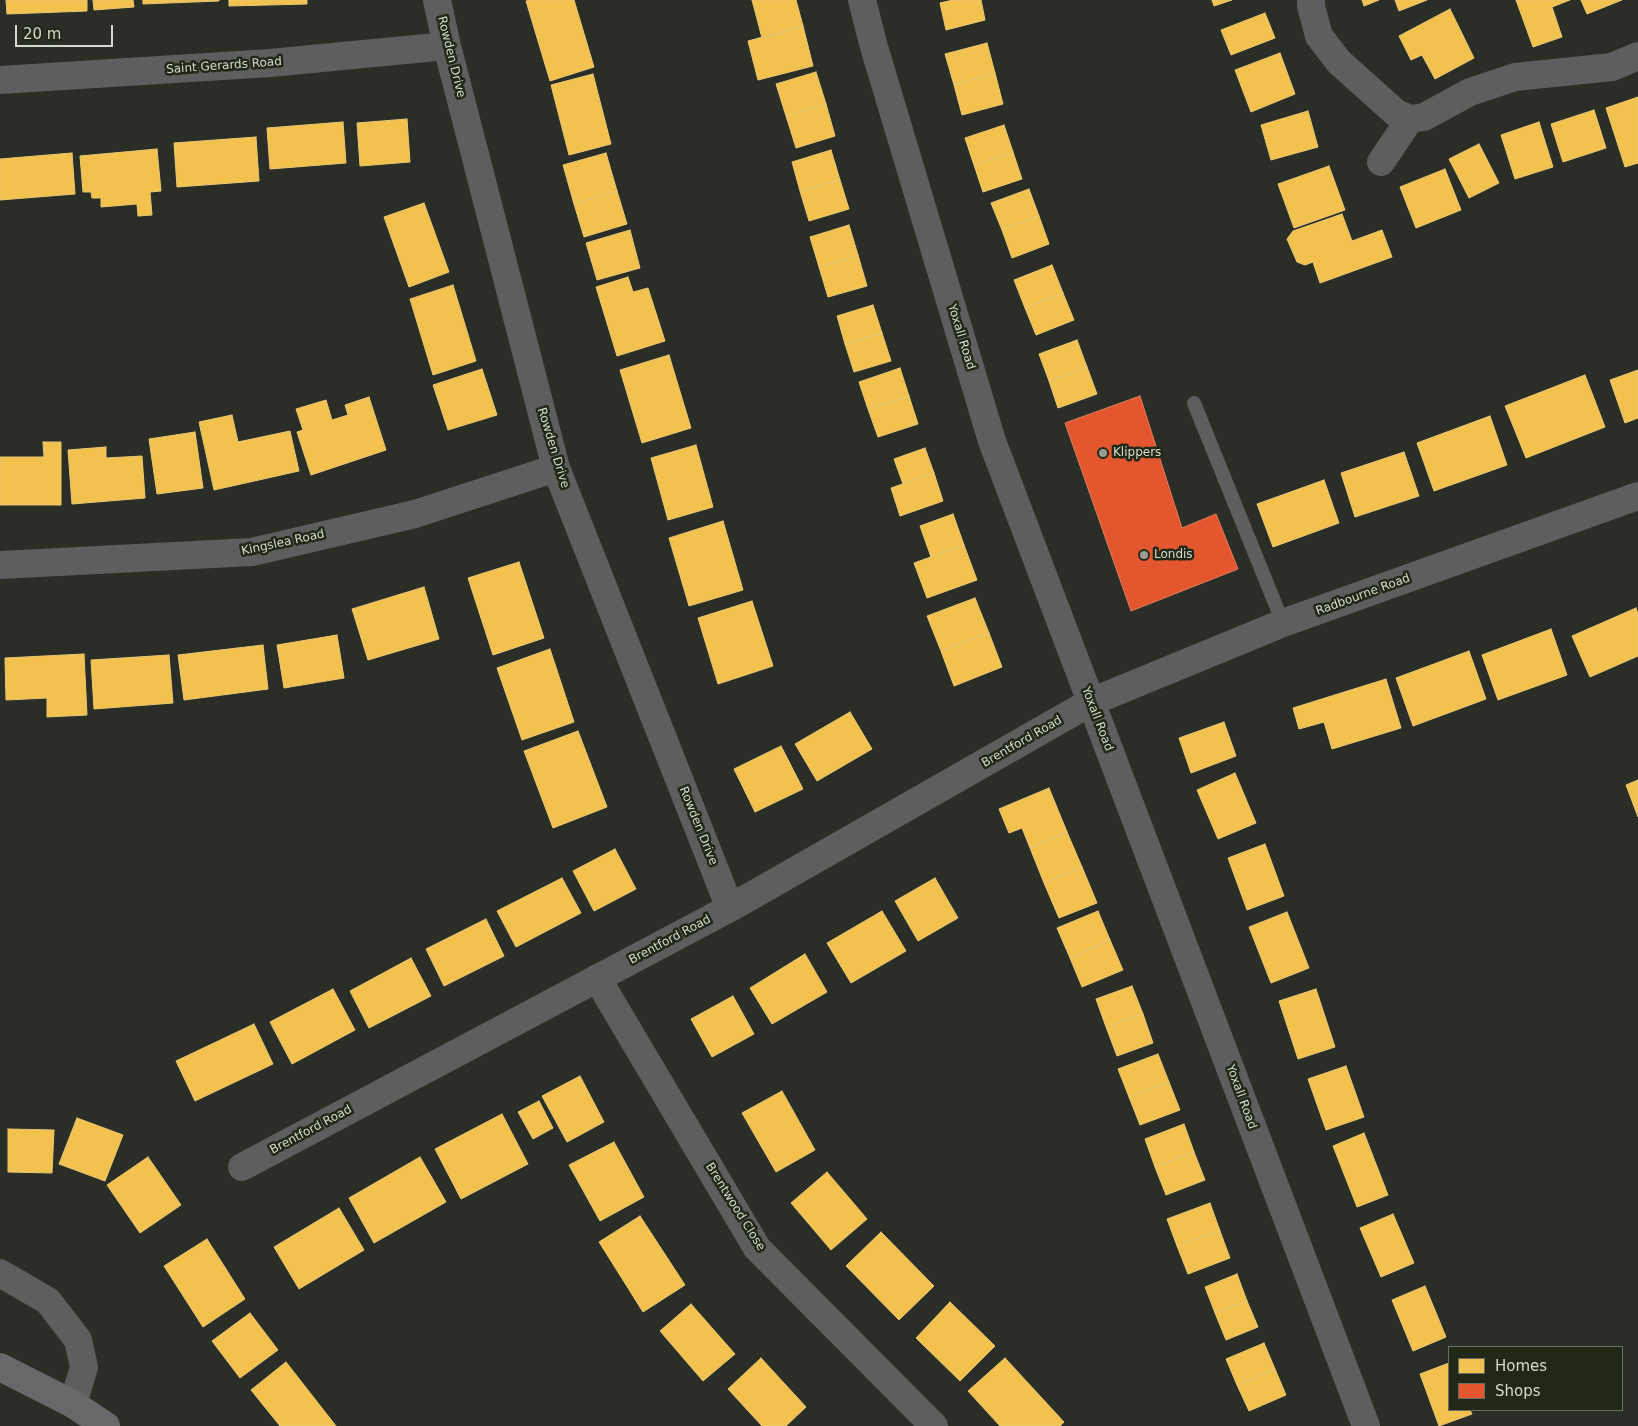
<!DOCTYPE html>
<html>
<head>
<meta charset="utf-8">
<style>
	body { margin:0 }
	#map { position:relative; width:1638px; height:1426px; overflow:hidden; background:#2b2e26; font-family:"DejaVu Sans",sans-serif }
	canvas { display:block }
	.legend { position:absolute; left:1448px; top:1346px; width:175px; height:65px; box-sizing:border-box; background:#222818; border:1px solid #6a6f61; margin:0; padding:6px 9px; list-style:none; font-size:15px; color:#d5d9cf }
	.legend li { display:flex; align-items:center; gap:10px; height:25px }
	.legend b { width:25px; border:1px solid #6a6f61 }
	.scale { position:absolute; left:15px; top:25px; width:98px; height:22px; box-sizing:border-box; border:2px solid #d5d9cf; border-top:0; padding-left:6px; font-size:15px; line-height:18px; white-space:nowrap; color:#d5d9cf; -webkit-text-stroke:4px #222818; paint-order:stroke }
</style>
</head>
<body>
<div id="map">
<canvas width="1638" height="1426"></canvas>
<ul class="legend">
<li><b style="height:14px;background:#f2c14e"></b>Homes</li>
<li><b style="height:14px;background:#e4572e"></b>Shops</li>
</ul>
<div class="scale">20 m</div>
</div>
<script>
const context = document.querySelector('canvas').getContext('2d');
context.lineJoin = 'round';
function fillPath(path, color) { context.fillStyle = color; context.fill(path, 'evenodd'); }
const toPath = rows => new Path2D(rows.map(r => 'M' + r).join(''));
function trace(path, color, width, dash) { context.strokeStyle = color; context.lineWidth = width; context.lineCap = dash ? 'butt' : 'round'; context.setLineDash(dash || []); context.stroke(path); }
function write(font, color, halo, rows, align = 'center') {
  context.font = font + ' "DejaVu Sans",sans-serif'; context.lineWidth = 5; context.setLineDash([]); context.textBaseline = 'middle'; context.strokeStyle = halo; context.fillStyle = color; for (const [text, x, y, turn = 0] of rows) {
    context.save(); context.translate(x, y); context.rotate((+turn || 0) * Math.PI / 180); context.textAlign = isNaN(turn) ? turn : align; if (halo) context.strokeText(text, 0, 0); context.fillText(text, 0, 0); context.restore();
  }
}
const homes = toPath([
	[6,0,87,0,87,11,7,14,6,0],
	[93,0,133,0,134,7,94,10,93,0],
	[143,0,219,0,219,1,143,4,143,0],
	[229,0,307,0,307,4,229,6,229,0],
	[530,0,574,0,594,67,550,81,526,1,530,0],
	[752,0,796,0,803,26,762,38,752,0],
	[953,0,981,0,985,20,946,30,940,3,953,0],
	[1212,0,1232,0,1214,6,1212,0],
	[1362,0,1379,0,1364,6,1362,0],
	[1395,0,1427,0,1399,11,1395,0],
	[1516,0,1570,0,1552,7,1562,37,1533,47,1516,0],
	[1581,0,1622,0,1587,14,1581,0],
	[1450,9,1474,58,1435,79,1422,55,1411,60,1399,36,1450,9],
	[1265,13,1275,38,1231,55,1221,30,1265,13],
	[803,26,813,66,758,80,748,41,803,26],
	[987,43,995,73,954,85,945,54,987,43],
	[1280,53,1295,94,1251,112,1235,70,1280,53],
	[816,72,826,104,786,116,776,84,816,72],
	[995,73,1003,104,962,115,954,85,995,73],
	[593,74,611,144,569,155,551,85,593,74],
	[1638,97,1638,163,1625,167,1606,108,1638,97],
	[826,104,835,136,796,148,786,116,826,104],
	[1594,110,1606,148,1563,162,1551,124,1594,110],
	[1308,111,1318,147,1271,160,1261,125,1308,111],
	[407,119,410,162,360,166,357,123,407,119],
	[343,122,346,163,270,169,267,128,343,122],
	[1539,122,1553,167,1515,179,1501,135,1539,122],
	[1004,125,1013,152,974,165,965,138,1004,125],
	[256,137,259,181,177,187,174,143,256,137],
	[1479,144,1499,183,1469,198,1449,159,1479,144],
	[157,149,161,191,150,192,152,215,138,216,137,204,101,207,101,198,92,198,91,192,83,192,80,156,157,149],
	[831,150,840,180,800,191,792,162,831,150],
	[1013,152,1022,179,983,192,974,165,1013,152],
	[72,153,75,194,0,200,0,159,72,153],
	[606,153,617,191,574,204,563,165,606,153],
	[1329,166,1345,210,1294,228,1278,184,1329,166],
	[1445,169,1461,210,1416,228,1400,187,1445,169],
	[840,180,849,209,809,221,800,191,840,180],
	[1029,189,1039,216,1002,230,991,203,1029,189],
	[617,191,627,224,584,237,574,204,617,191],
	[424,203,449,272,409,287,384,217,424,203],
	[1342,214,1352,241,1382,230,1392,257,1320,283,1313,262,1305,265,1297,262,1287,239,1293,231,1342,214],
	[1039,216,1049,244,1012,258,1002,230,1039,216],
	[849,225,858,255,819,267,810,237,849,225],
	[630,230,640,268,597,280,586,243,630,230],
	[858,255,867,286,828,297,819,267,858,255],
	[1052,265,1063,293,1025,308,1014,280,1052,265],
	[628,277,633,292,648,288,665,341,617,356,596,287,628,277],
	[453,285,476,361,433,375,410,299,453,285],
	[1063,293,1074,320,1036,335,1025,308,1063,293],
	[873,305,882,333,845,344,837,316,873,305],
	[882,333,891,361,854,372,845,344,882,333],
	[1077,340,1087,367,1049,381,1039,354,1077,340],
	[669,355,691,428,642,443,620,370,669,355],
	[1087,367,1097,394,1058,408,1049,381,1087,367],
	[900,368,909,396,868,409,859,382,900,368],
	[482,369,497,415,448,430,433,385,482,369],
	[1638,370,1638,418,1625,423,1610,380,1638,370],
	[1585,375,1605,427,1526,458,1505,406,1585,375],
	[909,396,918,424,878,437,868,409,909,396],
	[369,397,386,450,311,475,297,432,303,430,296,409,326,400,332,420,348,415,345,405,369,397],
	[232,415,238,442,290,431,299,471,214,490,199,422,232,415],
	[1490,416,1507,465,1434,491,1417,443,1490,416],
	[195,432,203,488,157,494,149,439,195,432],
	[43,442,61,442,61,505,0,505,0,457,44,457,43,442],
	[696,445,713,507,668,520,651,458,696,445],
	[106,447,106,458,142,456,145,498,72,504,68,450,106,447],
	[925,448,934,473,903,484,894,459,925,448],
	[1404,452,1419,496,1355,517,1341,473,1404,452],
	[934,473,943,501,900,516,891,488,934,473],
	[1324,480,1339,523,1273,547,1257,504,1324,480],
	[953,514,964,545,931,557,920,526,953,514],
	[723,521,743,590,689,606,669,538,723,521],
	[964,545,977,580,927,598,914,563,964,545],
	[519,562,544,638,493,655,468,578,519,562],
	[424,587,439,639,368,660,352,609,424,587],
	[975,598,989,633,941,651,927,616,975,598],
	[752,601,773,666,718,684,698,618,752,601],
	[1636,608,1638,614,1638,656,1590,677,1572,636,1636,608],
	[1551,629,1567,675,1498,700,1482,655,1551,629],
	[989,633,1002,667,954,686,941,651,989,633],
	[337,635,344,678,284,688,277,645,337,635],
	[263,645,268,689,184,700,178,655,263,645],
	[550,649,574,722,522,740,497,668,550,649],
	[1469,651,1486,699,1413,726,1396,678,1469,651],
	[84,654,87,715,47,717,47,698,6,700,5,658,84,654],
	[169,655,173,703,94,709,91,660,169,655],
	[1386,679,1401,728,1332,749,1324,722,1299,729,1293,708,1386,679],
	[850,712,872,749,817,781,795,744,850,712],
	[1224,722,1236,756,1191,773,1179,738,1224,722],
	[578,731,607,807,553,828,524,751,578,731],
	[781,746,803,789,755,812,734,769,781,746],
	[1235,773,1256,823,1218,839,1197,790,1235,773],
	[1638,780,1638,817,1626,785,1638,780],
	[1049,788,1067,832,1030,848,1022,828,1009,833,999,809,1049,788],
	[1067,832,1082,867,1044,883,1030,848,1067,832],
	[1265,844,1284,896,1247,910,1228,858,1265,844],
	[615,849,636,889,594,911,573,871,615,849],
	[1082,867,1097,903,1059,918,1044,883,1082,867],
	[562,878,581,913,516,947,497,911,562,878],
	[935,878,958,918,918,941,895,901,935,878],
	[882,911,906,951,851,983,827,943,882,911],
	[1098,911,1110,940,1070,958,1057,928,1098,911],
	[1287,912,1309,968,1271,983,1249,927,1287,912],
	[486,919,504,956,444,986,426,949,486,919],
	[1110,940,1123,970,1082,987,1070,958,1110,940],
	[805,954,827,992,772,1024,750,988,805,954],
	[411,958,431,996,369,1028,350,991,411,958],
	[1132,986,1143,1014,1106,1027,1096,999,1132,986],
	[333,989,355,1030,292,1064,270,1022,333,989],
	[1316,989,1335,1047,1298,1059,1279,1001,1316,989],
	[733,996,754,1034,712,1057,691,1019,733,996],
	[1143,1014,1153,1043,1117,1056,1106,1027,1143,1014],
	[254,1024,273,1064,195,1101,176,1061,254,1024],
	[1158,1054,1169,1082,1129,1097,1118,1069,1158,1054],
	[1346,1066,1364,1117,1326,1130,1308,1079,1346,1066],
	[580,1076,604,1122,567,1142,542,1096,580,1076],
	[1169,1082,1180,1110,1140,1125,1129,1097,1169,1082],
	[782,1091,815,1150,776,1172,742,1113,782,1091],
	[539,1101,553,1128,533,1139,518,1112,539,1101],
	[502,1114,528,1164,461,1199,435,1149,502,1114],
	[77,1118,123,1135,105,1181,59,1164,77,1118],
	[1184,1124,1194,1152,1155,1167,1145,1139,1184,1124],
	[8,1129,54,1130,52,1173,8,1172,8,1129],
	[1364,1133,1388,1195,1357,1207,1333,1146,1364,1133],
	[614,1142,644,1197,600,1221,569,1165,614,1142],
	[1194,1152,1205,1180,1166,1195,1155,1167,1194,1152],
	[148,1157,181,1205,140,1233,107,1185,148,1157],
	[420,1157,446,1202,374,1243,349,1198,420,1157],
	[827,1172,867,1219,831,1250,791,1203,827,1172],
	[1210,1203,1220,1231,1177,1246,1167,1219,1210,1203],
	[339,1208,364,1250,299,1289,274,1247,339,1208],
	[1393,1214,1414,1263,1381,1277,1360,1228,1393,1214],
	[640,1216,685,1285,643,1312,599,1242,640,1216],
	[1220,1231,1230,1258,1188,1274,1177,1246,1220,1231],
	[881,1232,934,1286,899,1320,846,1266,881,1232],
	[207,1239,245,1299,203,1327,164,1266,207,1239],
	[1237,1274,1247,1301,1215,1313,1205,1287,1237,1274],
	[1425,1286,1446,1337,1413,1351,1392,1300,1425,1286],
	[1247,1301,1258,1327,1226,1340,1215,1313,1247,1301],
	[950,1302,995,1346,960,1381,916,1338,950,1302],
	[691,1304,735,1354,703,1381,660,1331,691,1304],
	[250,1313,278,1350,240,1378,212,1341,250,1313],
	[1264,1343,1275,1369,1237,1385,1226,1359,1264,1343],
	[761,1358,806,1407,786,1426,762,1426,728,1389,761,1358],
	[1005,1358,1064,1422,1060,1426,1000,1426,968,1391,1005,1358],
	[286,1362,336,1426,280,1426,251,1390,286,1362],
	[1449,1363,1449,1410,1470,1410,1472,1414,1439,1426,1420,1374,1449,1363],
	[1275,1369,1286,1395,1249,1411,1237,1385,1275,1369]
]);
fillPath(homes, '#f2c14e');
trace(homes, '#e9c875', 1);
const shops = toPath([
	[1140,396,1182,528,1216,514,1238,569,1131,611,1065,423,1140,396]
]);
fillPath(shops, '#e4572e');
trace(shops, '#e07e5e', 1);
trace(toPath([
	[1194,403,1283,623]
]), '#5e5e5e', 14);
trace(toPath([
	[437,0,447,46,556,468,730,908],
	[862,0,874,47,992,441,1366,1426],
	[1311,0,1311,6,1319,36,1339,62,1396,113,1410,119,1424,117,1470,92,1515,77,1612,67,1638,56],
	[0,80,270,63,447,46],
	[1381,162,1410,119],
	[0,565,252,552,415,514,556,468],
	[597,978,757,1248,934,1426],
	[242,1167,730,908,1091,702,1283,623,1638,496],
	[0,1273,48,1301,78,1340,84,1367,73,1404]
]), '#5e5e5e', 28);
trace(toPath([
	[0,1367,73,1404,106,1426]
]), '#686769', 28);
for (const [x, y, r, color] of [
	[1103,453,5,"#9a9d94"],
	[1144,555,5,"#9a9d94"]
]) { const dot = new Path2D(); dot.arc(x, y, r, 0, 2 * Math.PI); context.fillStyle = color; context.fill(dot); trace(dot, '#222818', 2); }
write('12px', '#d5d9cf', '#222818', [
	["Rowden Drive",451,57,76],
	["Saint Gerards Road",224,66,-4],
	["Yoxall Road",961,337,73],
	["Rowden Drive",553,448,73],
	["Kingslea Road",283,543,-12],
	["Radbourne Road",1363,595,-20],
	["Yoxall Road",1097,719,69],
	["Brentford Road",1022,742,-30],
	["Rowden Drive",698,826,68],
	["Brentford Road",670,940,-28],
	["Yoxall Road",1241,1097,70],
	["Brentford Road",311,1130,-28],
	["Brentwood Close",735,1207,58]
]);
write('12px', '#d5d9cf', '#222818', [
	["Klippers",1113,453],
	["Londis",1154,555]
], 'left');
</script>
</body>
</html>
